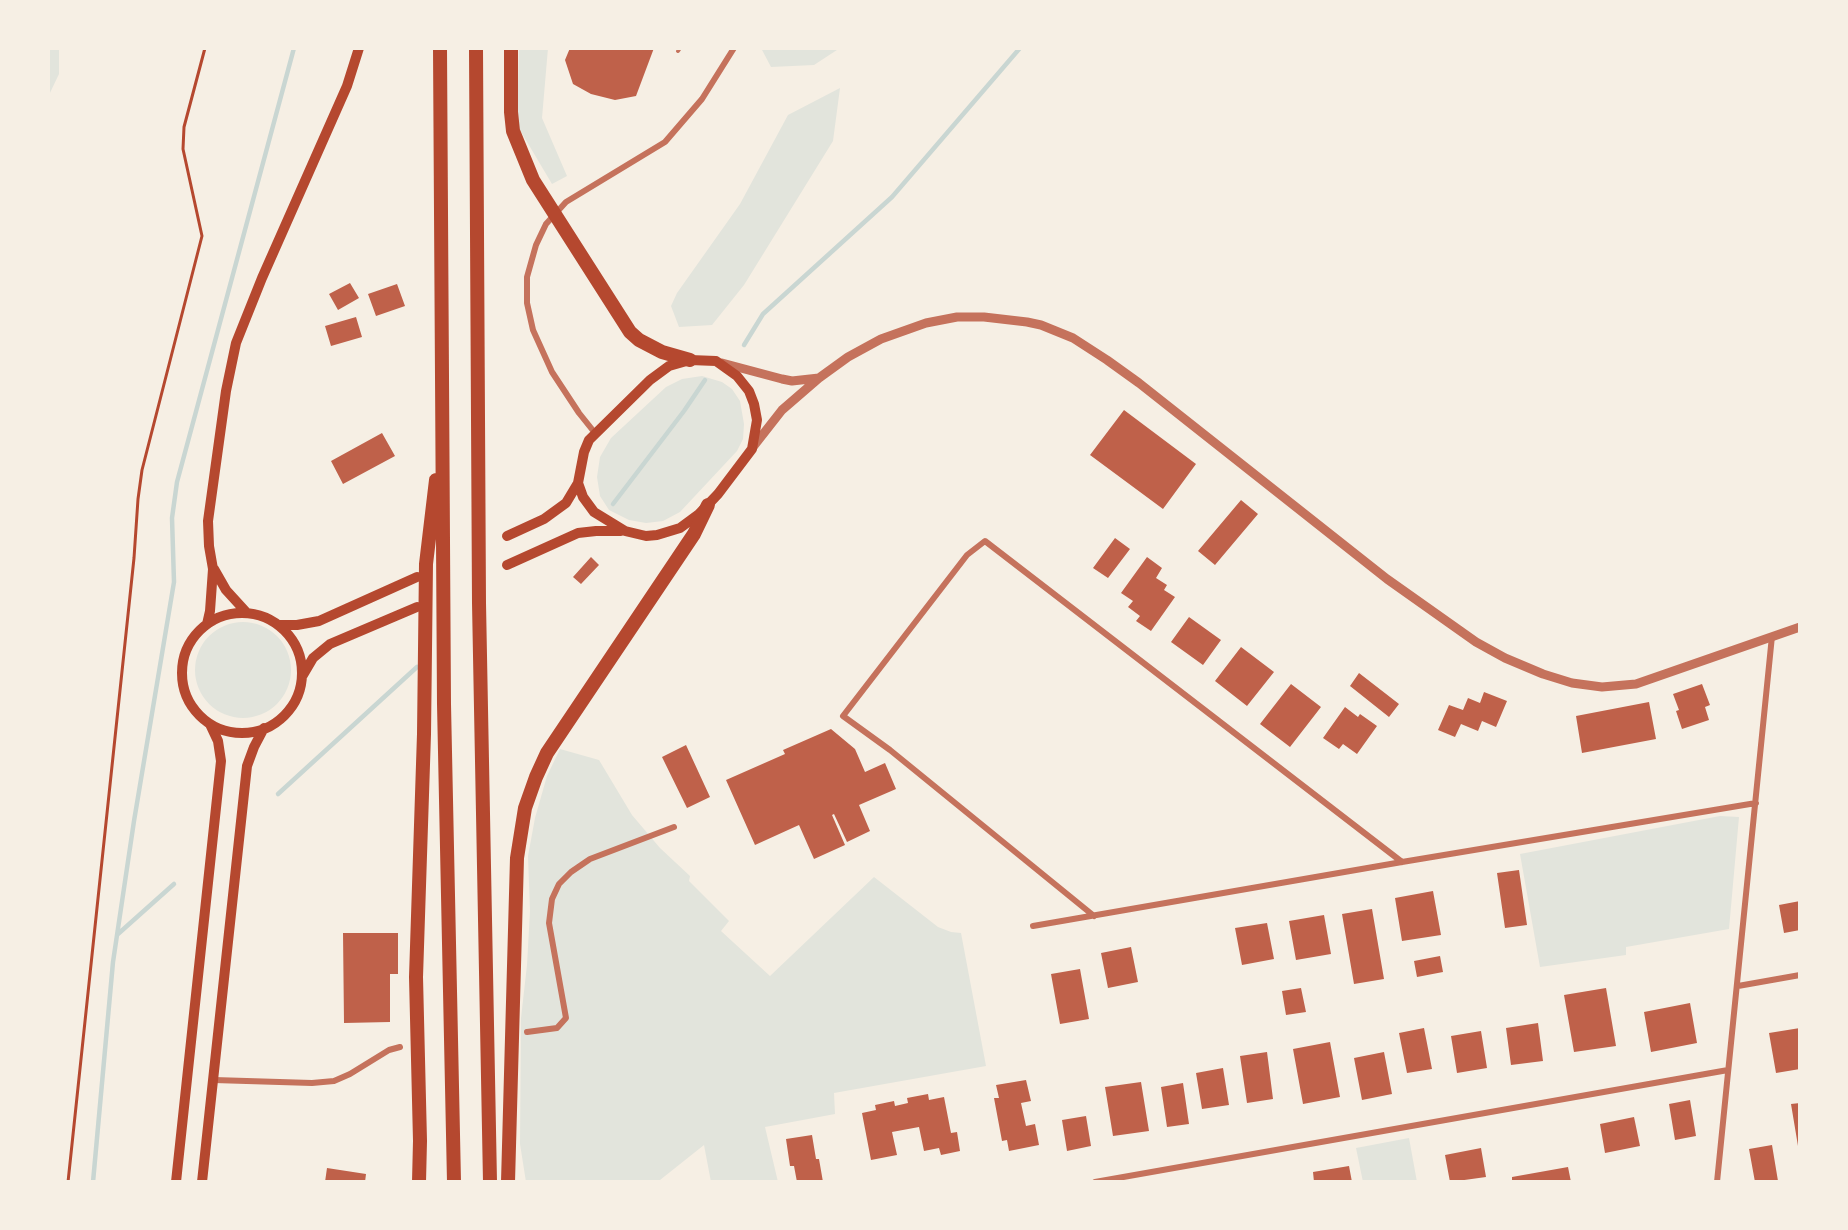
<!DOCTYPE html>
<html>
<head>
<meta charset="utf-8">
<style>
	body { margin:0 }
	#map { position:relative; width:1848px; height:1230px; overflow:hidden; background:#f6efe4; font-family:"Alegreya Sans",sans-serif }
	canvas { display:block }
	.frame { position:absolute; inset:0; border:50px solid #f6efe4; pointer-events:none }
</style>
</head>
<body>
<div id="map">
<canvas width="1848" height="1230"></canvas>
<div class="frame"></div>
</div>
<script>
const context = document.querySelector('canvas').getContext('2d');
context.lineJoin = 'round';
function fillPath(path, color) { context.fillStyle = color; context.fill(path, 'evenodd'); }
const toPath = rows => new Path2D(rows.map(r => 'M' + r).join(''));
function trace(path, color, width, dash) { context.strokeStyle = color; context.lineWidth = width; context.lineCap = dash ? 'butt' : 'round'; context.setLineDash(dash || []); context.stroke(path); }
fillPath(toPath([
	[48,48,59,48,59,74,48,97],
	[519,48,548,48,542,118,567,176,552,184,517,125],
	[761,48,840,48,814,65,771,67],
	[840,88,833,141,744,285,712,325,679,327,671,306,677,293,740,204,788,115],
	[702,376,722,382,732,389,740,401,744,424,743,439,737,451,680,512,663,521,646,523,629,520,609,510,600,496,597,477,600,457,611,438,666,387,682,379],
	'195 670a48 48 0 1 1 96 0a48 48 0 1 1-96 0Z',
	[560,749,599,760,632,815,660,848,690,876,689,881,729,921,721,931,770,976,874,877,938,927,951,932,961,933,986,1066,834,1093,835,1114,765,1127,778,1182,711,1182,704,1145,660,1180,647,1182,526,1182,520,1144,521,1018,527,965,530,911,528,856,535,818,547,776],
	[1720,816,1739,817,1729,929,1626,947,1626,955,1540,967,1520,854],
	[1409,1138,1417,1182,1363,1182,1356,1148]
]), '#e2e4dc');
trace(toPath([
	[744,345,763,314,892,197,1020,48],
	[613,504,684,411,705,380],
	[278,794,417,667],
	[118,934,174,884],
	[93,1182,113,962,134,821,174,582,172,518,177,482,294,48]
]), '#c9d6d2', 4.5);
fillPath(toPath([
	[570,48,654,48,636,96,615,100,591,94,573,84,565,60],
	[350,283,359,298,338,310,329,294],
	[397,284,405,306,376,316,368,294],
	[356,317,362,337,331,346,325,326],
	[1124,410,1196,464,1163,509,1090,455],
	[382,433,395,456,343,484,331,461],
	[1241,500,1258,514,1215,565,1198,551],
	[1115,538,1130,549,1108,578,1093,568],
	[591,557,599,565,581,584,573,577],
	[1147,557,1162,568,1156,578,1167,585,1164,590,1175,597,1151,631,1136,621,1140,616,1128,607,1133,601,1121,593],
	[1189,617,1221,640,1203,665,1171,642],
	[1241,647,1274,672,1247,706,1215,681],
	[1359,673,1399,704,1389,717,1350,686],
	[1291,684,1321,707,1290,747,1260,724],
	[1702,684,1710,705,1705,707,1709,720,1682,729,1676,711,1679,710,1673,694],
	[1484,692,1507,701,1496,727,1482,721,1478,731,1461,724,1455,737,1438,730,1449,705,1463,710,1468,698,1480,703],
	[1649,702,1656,739,1582,753,1576,716],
	[1345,707,1358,717,1360,714,1377,726,1357,754,1343,744,1339,749,1323,738],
	[831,729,855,749,865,772,885,763,896,789,859,805,870,831,847,842,834,814,832,815,845,845,814,859,799,825,755,845,726,780,785,754,783,750],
	[686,745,710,797,687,808,662,757],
	[1519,870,1527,925,1505,928,1497,873],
	[1433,891,1441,935,1402,941,1395,898],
	[1800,901,1800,930,1784,933,1779,905],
	[1372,909,1384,979,1354,984,1342,914],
	[1324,915,1331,954,1296,960,1289,921],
	[1267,923,1274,959,1242,965,1235,928],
	[343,933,398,933,398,974,390,974,390,1022,344,1023],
	[1131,947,1138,982,1108,988,1101,953],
	[1440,956,1443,972,1417,977,1414,961],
	[1080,969,1089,1019,1060,1024,1051,974],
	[1301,988,1306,1012,1286,1015,1282,991],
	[1606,988,1616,1046,1574,1052,1564,995],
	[1690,1003,1697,1043,1651,1052,1644,1012],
	[1538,1023,1543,1061,1511,1065,1506,1028],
	[1424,1028,1432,1069,1407,1073,1399,1033],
	[1800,1028,1800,1069,1776,1073,1769,1033],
	[1481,1031,1487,1068,1457,1073,1451,1036],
	[1330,1042,1340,1097,1303,1104,1293,1049],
	[1267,1052,1273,1099,1247,1103,1240,1056],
	[1384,1052,1392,1094,1362,1100,1354,1058],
	[1223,1068,1229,1105,1202,1109,1196,1073],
	[1026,1080,1031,1101,1021,1103,1026,1126,1035,1124,1039,1145,1009,1151,1007,1140,1002,1141,994,1098,999,1098,996,1085],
	[1141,1082,1149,1131,1113,1136,1105,1087],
	[1183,1083,1189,1124,1167,1127,1161,1087],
	[928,1094,929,1100,944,1097,951,1133,957,1132,960,1151,941,1155,939,1148,924,1151,919,1127,892,1132,897,1155,871,1160,862,1113,876,1110,875,1105,894,1101,895,1106,908,1103,907,1098],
	[1690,1100,1696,1136,1675,1140,1669,1104],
	[1800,1103,1800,1146,1798,1146,1791,1104],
	[1086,1116,1091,1146,1067,1151,1062,1120],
	[1634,1117,1640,1146,1605,1153,1600,1124],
	[812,1135,816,1159,819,1159,823,1182,797,1182,794,1166,790,1166,786,1139],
	[1772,1145,1778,1181,1755,1182,1749,1149],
	[1481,1148,1486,1177,1450,1182,1445,1155],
	[1349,1166,1352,1182,1314,1182,1313,1172],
	[1568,1167,1571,1182,1512,1182,1512,1177],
	[327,1168,366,1174,365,1182,325,1182]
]), '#bf614a');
trace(toPath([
	[68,1182,134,558,138,499,142,470,202,236,183,149,184,127,205,48]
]), '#b5482f', 3);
trace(toPath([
	[678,51,680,48]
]), '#c5725c', 4);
trace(toPath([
	[595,433,579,413,552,372,533,330,527,303,527,277,536,245,546,224,566,202,665,142,702,99,734,48],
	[1094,916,890,750,843,716,967,555,985,541,1402,862],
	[1033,926,1402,862,1756,803],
	[1738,986,1800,975],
	[527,1032,557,1028,566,1018,549,923,552,899,559,884,571,872,590,859,674,827],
	[214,1080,312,1083,334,1081,350,1074,389,1050,400,1047],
	[1095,1182,1728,1070],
	[1717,1182,1772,636]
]), '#c5725c', 6);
trace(toPath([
	[722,363,782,379,792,381,819,378],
	[753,447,782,410,819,378,848,357,881,339,926,323,957,317,984,317,1027,322,1041,325,1073,338,1107,360,1139,383,1387,579,1476,642,1505,658,1543,674,1572,683,1602,687,1636,684,1800,627]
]), '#c5725c', 9);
trace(toPath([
	[507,536,544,519,566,503,578,483,584,452,589,440,650,380,669,366,690,360,716,361,737,376,749,391,754,404,757,420,752,449,718,494,699,514,680,528,657,535,646,536,625,531,594,512,583,497,578,483],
	[507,565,578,533,596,531,621,531],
	[214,569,226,590,247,613],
	'182 673a60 60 0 1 1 120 0a60 60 0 1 1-120 0Z',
	[207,624,210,611,213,569,209,546,208,521,226,391,236,343,262,278,347,86,359,48],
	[278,625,297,625,319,621,417,577],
	[303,675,313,658,330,644,417,607],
	[176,1182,221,761,218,741,210,724],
	[202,1182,247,766,254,747,264,728]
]), '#b5482f', 10);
trace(toPath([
	[440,48,444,704,454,1182],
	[476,48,479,603,490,1182],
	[511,48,511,112,513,131,533,180,630,332,639,340,662,352,690,360],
	[419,1182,420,1141,416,977,424,734,426,564,436,480],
	[508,1182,517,858,525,808,536,777,547,753,694,534,708,505]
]), '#b5482f', 14);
</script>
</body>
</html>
